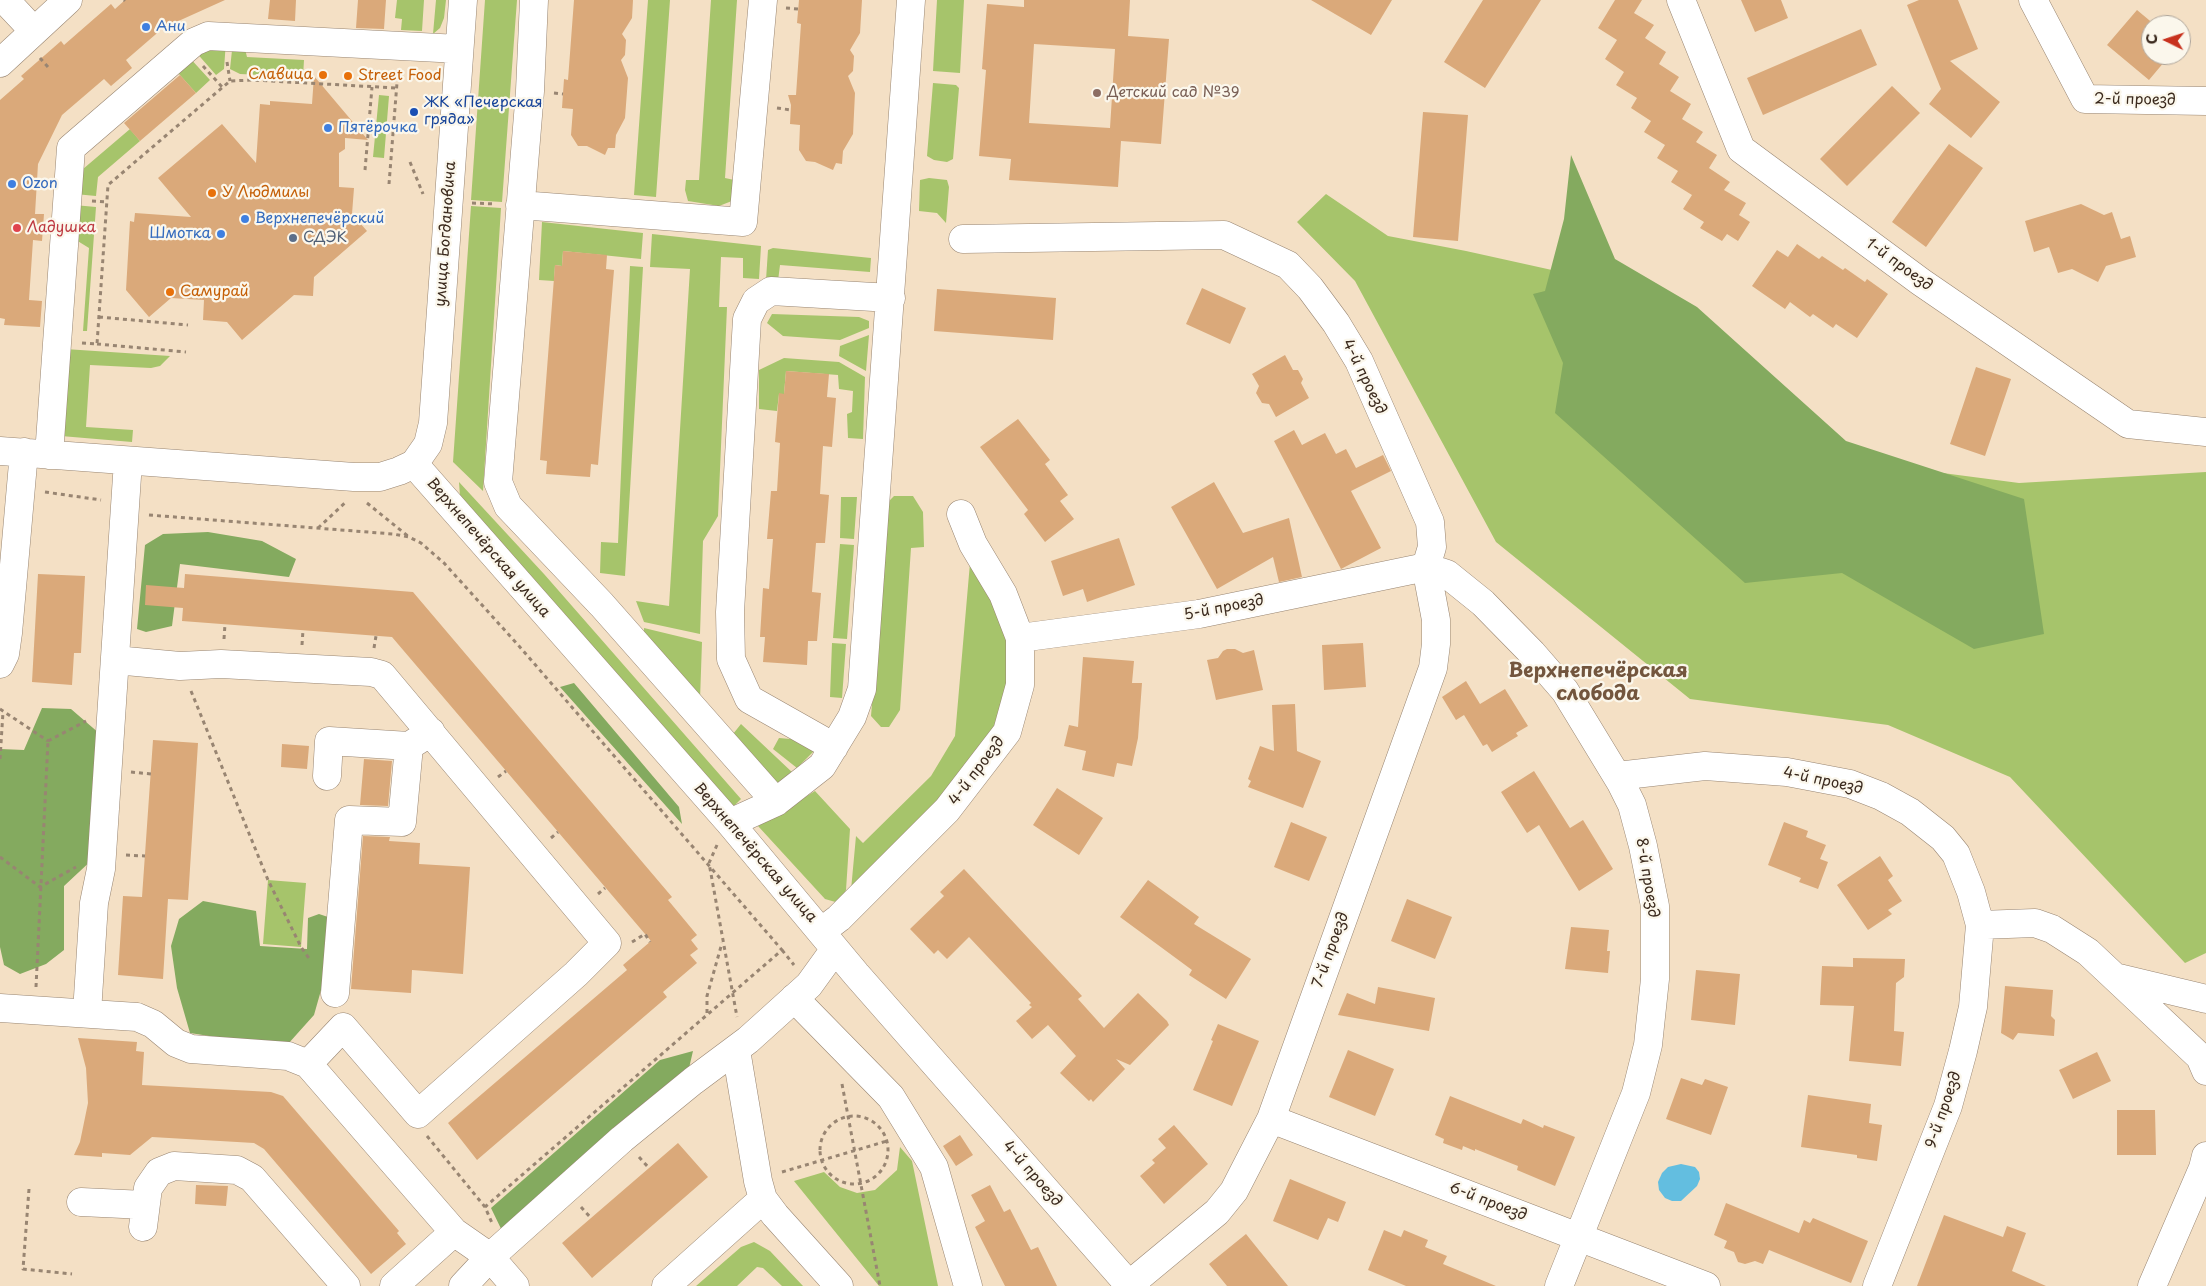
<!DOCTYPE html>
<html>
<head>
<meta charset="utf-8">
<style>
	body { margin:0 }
	#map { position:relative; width:2206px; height:1286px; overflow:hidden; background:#f4e0c5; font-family:"Playpen Sans",sans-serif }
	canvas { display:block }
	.north { position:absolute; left:2141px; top:15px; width:50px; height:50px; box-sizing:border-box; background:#fbf7ec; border:1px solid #aea59a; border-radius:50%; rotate:274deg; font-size:14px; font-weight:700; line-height:20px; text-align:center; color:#3b2a1e }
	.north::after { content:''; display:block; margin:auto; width:18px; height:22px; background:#c8321e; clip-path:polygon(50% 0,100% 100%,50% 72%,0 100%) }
</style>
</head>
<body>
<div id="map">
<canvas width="2206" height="1286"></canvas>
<div class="north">С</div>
</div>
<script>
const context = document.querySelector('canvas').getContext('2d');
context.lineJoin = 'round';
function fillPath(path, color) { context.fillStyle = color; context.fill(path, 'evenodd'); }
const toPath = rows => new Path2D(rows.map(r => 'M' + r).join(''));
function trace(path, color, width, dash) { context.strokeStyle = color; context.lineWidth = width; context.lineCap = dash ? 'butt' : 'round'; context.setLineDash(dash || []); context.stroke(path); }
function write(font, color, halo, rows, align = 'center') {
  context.font = font + ' "Playpen Sans",sans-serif'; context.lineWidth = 4.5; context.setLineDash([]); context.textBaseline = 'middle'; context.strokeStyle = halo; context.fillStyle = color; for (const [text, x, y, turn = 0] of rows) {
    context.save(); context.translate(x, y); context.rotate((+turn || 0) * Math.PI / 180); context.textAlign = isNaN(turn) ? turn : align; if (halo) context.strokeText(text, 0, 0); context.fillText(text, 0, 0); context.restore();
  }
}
fillPath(toPath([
	[397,0,424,0,422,31,401,30,402,19,395,18],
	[436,0,446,0,444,18,440,28,433,34],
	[485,0,517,0,502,202,471,200],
	[648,0,670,0,656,197,634,195],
	[711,0,737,0,725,178,739,181,737,199,719,206,688,201,685,190,686,180,699,180],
	[937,0,964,0,960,73,933,71],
	[226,41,224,69,216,75,194,50],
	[233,41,245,49,247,57,304,60,303,77,240,74,230,69],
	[188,56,210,80,196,93,179,74,179,66],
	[933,83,956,85,959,88,953,159,947,162,934,160,927,156],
	[379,95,389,96,384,158,373,157],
	[130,129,140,141,98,177,96,196,75,194,76,175],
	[929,178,947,180,949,187,946,223,937,213,919,211,920,180],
	[1326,194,1388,236,1466,251,1656,293,1851,461,2019,483,2206,472,2206,953,2185,963,2010,777,1888,725,1690,699,1496,542,1355,281,1297,222],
	[74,205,96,207,87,331,83,331,89,248,76,240],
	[471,206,501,208,483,491,453,462],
	[542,222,643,233,641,259,563,251,562,266,555,265,554,281,539,280],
	[652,234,761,246,759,279,743,278,743,258,721,257,719,307,727,307,718,516,703,541,700,634,644,622,636,601,669,606,690,269,650,267],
	[773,248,871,258,870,272,780,265,778,281,766,280,768,250],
	[630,266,643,267,625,576,600,573,601,542,618,543],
	[772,314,859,317,869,321,869,328,840,340,783,336,767,323],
	[869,335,866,371,839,356,840,346],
	[65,349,170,356,160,366,151,368,90,365,86,427,133,430,132,442,61,436],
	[784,358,839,362,865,377,863,439,848,438,847,414,852,412,853,391,839,389,838,375,786,371,784,394,779,394,777,411,759,409,759,370],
	[459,482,544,574,741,799,733,807,461,511],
	[894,496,913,496,923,512,924,547,911,548,900,710,889,727,881,727,871,716,889,501],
	[841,497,857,497,854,539,840,538],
	[840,544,854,545,847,639,833,638],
	[970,563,1018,631,1007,732,851,890,856,836,863,843,931,776,955,736],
	[644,628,702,642,700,700,644,638],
	[832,643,846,644,842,698,830,697],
	[741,724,794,774,783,784,770,785,729,739],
	[779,738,814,741,816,749,797,768,773,749],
	[815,791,850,829,846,890,839,903,825,899,758,826],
	[268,880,306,883,301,947,263,944],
	[900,1147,912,1161,938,1286,879,1286,794,1181,824,1172,840,1187,857,1193,875,1190,897,1170],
	[754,1242,770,1251,803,1286,782,1286,763,1268,757,1267,737,1286,696,1286,741,1247]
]), '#a6c46b');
fillPath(toPath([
	[1571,155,1615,259,1697,307,1846,441,2024,499,2044,634,1974,649,1842,573,1745,583,1555,413,1563,363,1533,294,1545,291,1564,219],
	[208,532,262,541,296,559,289,577,180,564,172,626,146,632,137,629,145,545,163,534],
	[574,683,679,807,682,824,560,687],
	[42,708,71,709,100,734,94,858,64,886,64,950,46,964,20,974,4,965,0,947,0,749,24,750],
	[203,901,256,911,260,946,307,949,308,918,319,914,331,918,329,962,314,1015,288,1044,241,1041,190,1033,177,988,171,946,179,919],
	[693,1051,686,1081,505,1237,491,1208,660,1060]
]), '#84aa5f');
fillPath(toPath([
	[1681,1164,1695,1167,1699,1172,1700,1179,1697,1186,1681,1201,1672,1201,1665,1198,1659,1190,1658,1182,1662,1173,1668,1167]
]), '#63bee0');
fillPath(toPath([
	[125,0,225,0,163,28,126,60,132,68,111,86,104,79,62,115,38,164,35,214,44,214,42,241,33,240,29,300,42,301,40,327,4,325,5,319,0,318,0,100,24,79,21,76,61,41,64,45,111,4,115,9],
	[270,0,296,0,295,21,268,19],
	[358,0,386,0,384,29,356,28],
	[574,0,633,0,632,18,622,34,626,40,625,55,621,60,628,78,625,118,616,135,615,148,608,148,605,155,587,146,578,146,571,135,573,109,562,108,564,79,568,80],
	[799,0,862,0,860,33,850,50,854,56,853,71,848,76,855,93,853,134,843,151,842,164,836,163,833,170,815,162,806,161,799,150,800,125,790,124,791,105,788,95,796,95,801,24,797,23],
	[1024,0,1130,0,1128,36,1169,39,1161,144,1121,141,1118,187,1009,180,1011,159,979,156,986,70,982,69,987,4,1024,7],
	[1034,44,1115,49,1110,128,1029,123],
	[1311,0,1392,0,1371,35],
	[1483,0,1541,0,1485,88,1444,62],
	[1615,0,1642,0,1634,13,1654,25,1645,38,1666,52,1659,64,1679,77,1670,91,1691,104,1682,119,1703,132,1696,142,1717,155,1709,168,1730,182,1724,190,1746,203,1739,215,1750,222,1738,241,1727,234,1722,241,1700,228,1704,222,1683,209,1692,195,1671,182,1678,171,1657,158,1665,145,1644,132,1651,121,1631,108,1637,98,1616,85,1624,72,1605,59,1617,40,1598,28],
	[1741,0,1781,0,1788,18,1755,32],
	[1919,0,1958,0,1978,49,1950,61,2000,102,1971,138,1929,104,1941,89,1907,5],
	[2137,10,2155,25,2151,25,2151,55,2170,55,2149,80,2107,45],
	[1861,29,1877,65,1763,115,1747,78],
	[180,75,196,93,140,141,124,123],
	[314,76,368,140,345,138,345,149,339,153,339,187,354,188,352,214,367,231,314,277,313,296,294,295,242,340,227,322,203,320,204,300,171,298,149,317,126,290,130,221,134,222,135,213,191,217,158,178,222,124,256,163,260,104,270,105,270,101,312,104],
	[1892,86,1920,113,1847,186,1820,159],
	[1423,112,1468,115,1458,241,1413,237],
	[1949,144,1983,168,1926,247,1892,222],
	[2081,204,2104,215,2112,212,2121,239,2130,236,2136,257,2106,266,2098,282,2072,269,2058,273,2049,247,2034,252,2025,221],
	[1797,244,1819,259,1822,256,1843,270,1845,268,1865,282,1867,279,1888,294,1857,338,1836,324,1833,328,1813,314,1810,317,1790,302,1785,309,1752,286,1777,250,1788,257],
	[563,251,607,255,606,269,614,270,598,465,591,464,590,477,546,474,547,461,540,460,555,265,562,266],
	[1202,288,1246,308,1230,344,1186,324],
	[937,289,1056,298,1053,340,934,331],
	[1285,355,1293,370,1298,370,1303,379,1301,383,1309,398,1276,417,1269,404,1262,403,1256,393,1259,386,1252,374],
	[1976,367,2011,379,1985,456,1950,444],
	[786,371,829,374,827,397,836,398,832,447,823,446,820,494,829,495,825,543,816,543,812,592,821,593,817,641,808,641,807,665,763,662,765,637,760,637,763,588,769,589,773,539,767,539,771,491,777,491,780,443,775,442,779,393,784,394],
	[1018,419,1050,460,1045,464,1068,495,1060,501,1074,519,1045,542,1024,514,1028,510,980,447],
	[1294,430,1302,445,1325,433,1336,454,1346,449,1356,468,1383,455,1391,471,1351,491,1381,548,1341,569,1274,441],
	[1214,482,1243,533,1289,518,1302,577,1279,582,1273,557,1217,589,1171,507],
	[1119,538,1135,585,1087,602,1083,589,1063,596,1051,561],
	[38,574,85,576,81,653,74,653,72,685,32,682],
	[185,574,413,592,672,897,668,900,697,935,691,940,698,949,690,955,697,963,663,992,667,997,477,1160,448,1123,627,970,623,965,651,941,392,637,182,621,183,608,145,605,146,585,184,588],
	[1363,643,1366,687,1324,690,1322,645],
	[1227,649,1235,649,1243,653,1254,650,1263,690,1216,700,1207,660,1218,658,1223,651],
	[1083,657,1134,661,1132,683,1142,683,1138,738,1132,766,1117,763,1114,777,1082,770,1086,751,1064,746,1069,725,1078,727],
	[1466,681,1480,704,1505,689,1528,726,1516,733,1518,736,1492,752,1487,744,1483,746,1464,715,1456,720,1442,697],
	[1295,704,1297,751,1321,761,1303,808,1248,787,1251,781,1248,779,1260,746,1274,751,1272,705],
	[153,740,198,743,188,900,168,899,163,979,118,975,123,896,142,897],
	[282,744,309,746,307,769,281,767],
	[364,759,392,761,388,806,360,805],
	[1534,771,1570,828,1583,820,1613,869,1579,891,1539,825,1527,833,1501,792],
	[1057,788,1103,818,1079,855,1033,825],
	[1291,822,1327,837,1309,881,1274,867],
	[1784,822,1808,831,1806,837,1826,845,1820,859,1828,862,1818,889,1799,882,1801,878,1768,865],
	[363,836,390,837,389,841,420,843,419,864,470,867,463,974,412,970,411,993,351,989],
	[1880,856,1893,876,1888,880,1902,901,1888,910,1892,914,1868,930,1837,885],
	[964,869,1082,996,1078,999,1104,1028,1138,993,1167,1021,1169,1025,1130,1065,1116,1059,1125,1069,1093,1102,1091,1099,1089,1101,1060,1073,1076,1056,1048,1025,1032,1039,1016,1021,1032,1007,1029,1005,1031,1003,969,937,947,959,938,950,934,954,910,929,944,896,940,892],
	[1148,880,1199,917,1194,924,1251,959,1226,999,1189,975,1192,970,1120,917],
	[1407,899,1452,917,1435,959,1391,941],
	[1571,927,1609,930,1607,951,1610,951,1608,973,1565,969],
	[1853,958,1905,959,1904,977,1896,983,1894,1031,1904,1032,1901,1066,1849,1061,1854,1006,1820,1005,1822,966,1853,967],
	[1696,970,1740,974,1735,1025,1691,1020],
	[2005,986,2053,990,2051,1016,2055,1020,2054,1036,2018,1033,2013,1040,2001,1033],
	[1378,987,1435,998,1429,1031,1338,1015,1347,993,1375,1004],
	[1218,1024,1259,1041,1232,1106,1193,1090,1213,1041,1211,1040],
	[78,1038,137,1042,136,1051,144,1052,142,1085,271,1092,283,1096,399,1231,397,1233,406,1244,371,1274,264,1149,254,1143,152,1137,130,1155,102,1153,102,1157,74,1155,80,1142,88,1103,86,1068],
	[1348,1050,1394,1069,1375,1116,1329,1097],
	[2097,1052,2111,1081,2073,1099,2059,1070],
	[1681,1078,1702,1085,1705,1079,1728,1087,1711,1135,1666,1119],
	[1808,1095,1871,1104,1869,1123,1882,1125,1877,1161,1857,1158,1857,1155,1801,1147],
	[1450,1096,1521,1124,1523,1119,1543,1128,1544,1125,1575,1137,1555,1186,1517,1170,1518,1166,1475,1149,1475,1151,1463,1146,1462,1150,1443,1143,1444,1139,1435,1135],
	[2117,1110,2155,1110,2156,1155,2117,1155],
	[1174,1125,1208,1164,1164,1204,1140,1176,1155,1163,1152,1160,1166,1148,1158,1139],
	[960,1135,973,1155,956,1166,943,1146],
	[678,1143,708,1177,592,1278,562,1243],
	[1290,1179,1346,1202,1338,1222,1328,1218,1318,1240,1273,1221],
	[196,1185,228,1186,226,1206,195,1204],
	[990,1185,1004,1212,1010,1209,1031,1250,1038,1247,1057,1286,1005,1286,975,1227,985,1221,971,1195],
	[1726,1203,1799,1233,1804,1220,1810,1223,1813,1218,1868,1241,1851,1283,1769,1250,1763,1264,1755,1261,1745,1264,1738,1262,1734,1252,1724,1248,1727,1241,1714,1235],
	[1944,1215,2003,1237,2007,1226,2026,1233,2012,1271,2046,1286,1917,1286],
	[1384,1230,1401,1237,1404,1230,1428,1240,1425,1247,1447,1256,1443,1264,1496,1286,1406,1286,1368,1270],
	[1246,1234,1254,1244,1288,1286,1227,1286,1209,1264]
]), '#daa97a');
const minor = toPath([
	[5,0,34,31],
	[534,0,530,91,498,482,508,506,602,605,776,802,822,766,852,717,862,689,911,0],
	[1681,0,1741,149,1921,282,2128,424,2206,432],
	[2033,0,2085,99,2206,101],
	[0,63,68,0],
	[520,205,743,222,763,0],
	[963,239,1224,235,1288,265,1310,288,1336,323,1359,361,1430,522,1432,547,1426,567,1436,620,1436,644,1433,668,1271,1119,1234,1191,1217,1212,1129,1285],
	[0,451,354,477,380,477,399,471,414,464,428,444,433,423,463,0],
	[49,455,71,148,194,42,208,36,459,49],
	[414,464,730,823,856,974,1130,1286],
	[1426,567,1447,574,1483,603,1532,653,1565,691,1621,783,1632,805,1643,846,1655,906,1655,979,1648,1045,1636,1093,1559,1286],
	[1020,638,1199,614,1426,567],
	[115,660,180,666,221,664,371,672,382,675,607,943,576,974,418,1114,343,1027,308,1064],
	[0,664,5,654,8,633,24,452],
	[834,747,749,699,731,659,730,612,747,319,756,301,771,291,891,298],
	[327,776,329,741,409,746],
	[1617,776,1705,766,1787,772,1850,784,1881,796,1910,812,1943,838,1956,854,1971,892,1980,925,2035,923,2052,929,2088,952,2200,1057,2206,1071],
	[730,823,776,802],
	[822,931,839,918,947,810,1007,732,1020,685,1020,638,1003,594,973,544,961,514],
	[2115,977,2206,999],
	[335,993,349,820,402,822,409,746,431,732],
	[794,998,891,1097,934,1167,968,1286],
	[0,1008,137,1017,153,1024,176,1043,191,1049,288,1056,308,1064,454,1232,490,1257,622,1139,693,1081,748,1040,809,985,835,949],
	[87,1013,94,903,101,869,128,461],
	[736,1050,758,1181,763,1199,775,1215,839,1286],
	[1271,1119,1706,1286],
	[81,1202,145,1205],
	[143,1227,148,1188,159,1172,174,1166,237,1170,252,1178,346,1286],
	[394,1286,454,1232],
	[463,1286,490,1257,515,1286],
	[666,1286,763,1199],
	[1877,1286,1948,1106,1963,1051,1973,1007,1980,925],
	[2152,1286,2203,1168,2206,1156]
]);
trace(minor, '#988572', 29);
trace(toPath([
	[124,0,125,1],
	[786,8,798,9],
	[40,58,48,67],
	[227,62,230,81],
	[203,66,223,88],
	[554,93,563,94],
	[777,108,791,110],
	[410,162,423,194],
	[365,170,372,87],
	[389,184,398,70],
	[92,201,107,202],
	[472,203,496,204],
	[99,317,188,325],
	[82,343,97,344,108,185,230,81,252,80,397,88],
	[97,344,186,352],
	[45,492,101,500],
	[367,503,409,537],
	[149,515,393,534,409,537,421,543,444,563,519,646,782,950,485,1207],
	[318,528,347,501],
	[224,639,225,624],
	[302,645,303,630],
	[374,648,376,636],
	[191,691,268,880,301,947,311,961],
	[0,709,48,741],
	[48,741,86,721],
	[0,759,3,712],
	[131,772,151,774],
	[498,777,506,771],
	[551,838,558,832],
	[717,845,709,863,737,1017],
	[126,855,145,856],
	[0,857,40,887,76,867],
	[598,894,605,888],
	[632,942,645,934,650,942],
	[782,950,794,965],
	[36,987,48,741],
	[707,1013,707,996,722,943],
	[842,1084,880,1286],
	'820 1150a34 34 0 1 1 68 0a34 34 0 1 1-68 0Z',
	[427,1136,485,1207,492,1223],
	[639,1157,649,1168],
	[782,1172,887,1141],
	[29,1189,23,1269,72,1274],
	[581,1207,591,1218]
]), '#988572', 3, [4, 4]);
trace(minor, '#fff', 28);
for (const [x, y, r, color] of [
	[146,27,5,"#3f7fe0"],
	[323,75,5,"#e8710a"],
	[348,76,5,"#e8710a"],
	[1097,93,5,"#8d6e63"],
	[414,112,5,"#1a4fb4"],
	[328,128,5,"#3f7fe0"],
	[12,184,5,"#3f7fe0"],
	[212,193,5,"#e8710a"],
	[245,219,5,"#3f7fe0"],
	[17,228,5,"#e0444e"],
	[221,234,5,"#3f7fe0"],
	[293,238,5,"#5c6f8a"],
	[170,292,5,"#e8710a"]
]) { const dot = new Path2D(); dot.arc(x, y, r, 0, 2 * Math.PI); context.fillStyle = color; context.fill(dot); trace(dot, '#fbf7ec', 2); }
write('15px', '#366cbe', '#fbf7ec', [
	["Ани",156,27],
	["Пятёрочка",338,128],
	["Ozon",22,184],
	["Верхнепечёрский",255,219],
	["Шмотка",211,234,"right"]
], 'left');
write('15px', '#c56008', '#fbf7ec', [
	["Славица",313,75,"right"],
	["Street Food",358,76],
	["У Людмилы",222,193],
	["Самурай",180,292]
], 'left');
write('15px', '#785e54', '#fbf7ec', [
	["Детский сад №39",1107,93]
], 'left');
write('15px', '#3b2a1e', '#fbf7ec', [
	["2-й проезд",2135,100,1],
	["улица Богдановича",446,234,-86],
	["1-й проезд",1899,265,36],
	["4-й проезд",1364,377,64],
	["Верхнепечёрская улица",488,548,49],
	["5-й проезд",1224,608,-11],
	["4-й проезд",977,771,-53],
	["4-й проезд",1823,781,12],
	["Верхнепечёрская улица",755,853,49],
	["8-й проезд",1647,878,81],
	["7-й проезд",1331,950,-70],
	["9-й проезд",1944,1110,-71],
	["4-й проезд",1032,1174,49],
	["6-й проезд",1488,1202,21]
]);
write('15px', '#164399', '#fbf7ec', [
	["ЖК «Печерская",424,103],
	["гряда»",424,120]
], 'left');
write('15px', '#be3a42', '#fbf7ec', [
	["Ладушка",27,228]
], 'left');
write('15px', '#4e5e75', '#fbf7ec', [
	["СДЭК",303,238]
], 'left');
write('bold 20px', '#73563e', '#fbf7ec', [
	["Верхнепечёрская",1598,671],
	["слобода",1598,694]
]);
</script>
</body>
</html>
